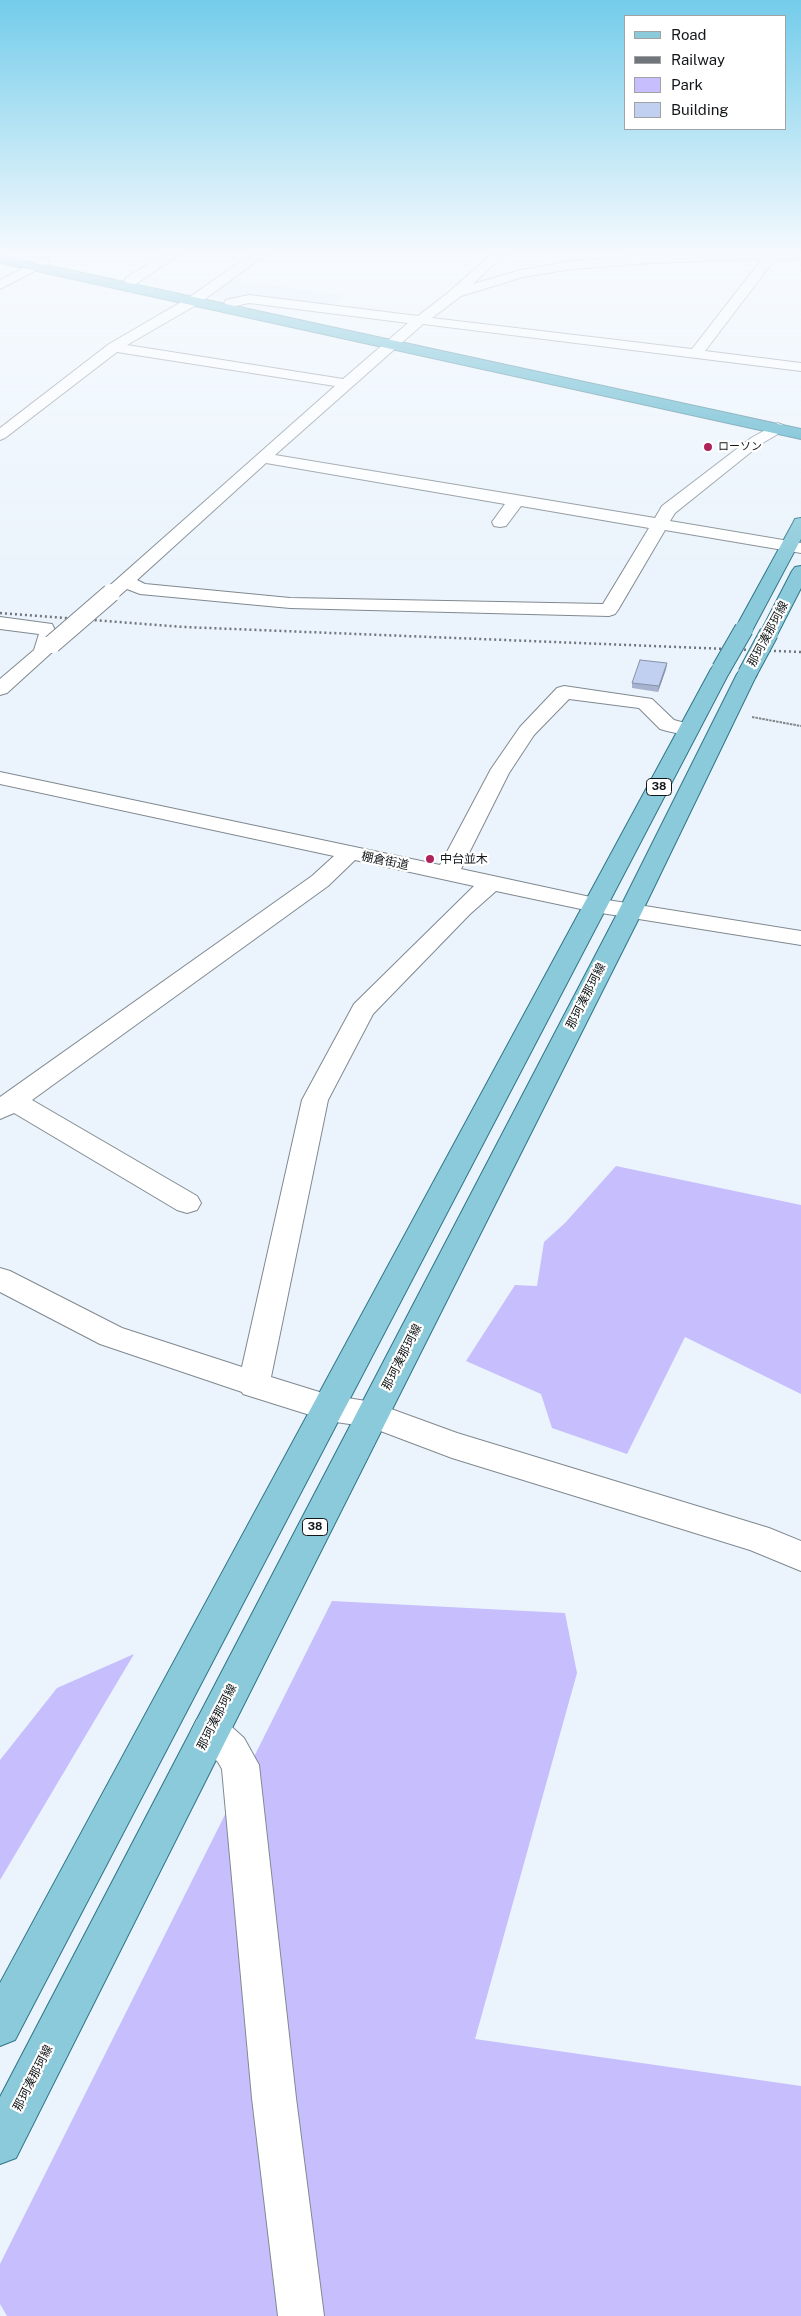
<!DOCTYPE html>
<html>
<head>
<meta charset="utf-8">
<style>
	body { margin:0 }
	#map { position:relative; width:801px; height:2316px; overflow:hidden; background:#ebf4fc; font-family:"Public Sans",sans-serif }
	canvas { display:block }
	.legend { position:absolute; left:624px; top:15px; width:162px; height:115px; box-sizing:border-box; background:#fff; border:1px solid #a1a2a3; margin:0; padding:6px 9px; list-style:none; font-size:15px; color:#131719 }
	.legend li { display:flex; align-items:center; gap:10px; height:25px }
	.legend b { width:25px; border:1px solid #a1a2a3 }
</style>
</head>
<body>
<div id="map">
<canvas width="801" height="2316"></canvas>
<ul class="legend">
<li><b style="height:6px;background:#8bcada"></b>Road</li>
<li><b style="height:6px;background:#70767b"></b>Railway</li>
<li><b style="height:14px;background:#c6befd"></b>Park</li>
<li><b style="height:14px;background:#c1cff0"></b>Building</li>
</ul>
</div>
<script>
const context = document.querySelector('canvas').getContext('2d');
context.lineJoin = 'round';
function fillPath(path, color) { context.fillStyle = color; context.fill(path, 'evenodd'); }
const toPath = rows => new Path2D(rows.map(r => 'M' + r).join(''));
function trace(path, color, width, dash) { context.strokeStyle = color; context.lineWidth = width; context.lineCap = dash ? 'butt' : 'round'; context.setLineDash(dash || []); context.stroke(path); }
function write(font, color, halo, rows, align = 'center') {
  context.font = font + ' "Public Sans","Noto Sans JP",sans-serif'; context.lineWidth = 4.5; context.setLineDash([]); context.textBaseline = 'middle'; context.strokeStyle = halo; context.fillStyle = color; for (const [text, x, y, turn = 0] of rows) {
    context.save(); context.translate(x, y); context.rotate((+turn || 0) * Math.PI / 180); context.textAlign = isNaN(turn) ? turn : align; if (halo) context.strokeText(text, 0, 0); context.fillText(text, 0, 0); context.restore();
  }
}
fillPath(toPath([
	[231,280,344,295,330,308,229,300,208,296]
]), '#d9e9f6');
fillPath(toPath([
	[616,1166,801,1205,801,1394,685,1337,627,1454,552,1428,541,1394,466,1361,515,1285,537,1286,544,1242,565,1223],
	[332,1601,565,1613,577,1673,475,2039,801,2086,801,2316,7,2316,0,2304,0,2264],
	[134,1654,0,1880,0,1760,57,1688]
]), '#c6befd');
const minor = toPath([
	[171,250,186,250,136,284,126,284,125,281,126,278,171,250],
	[258,250,272,250,198,304,127,345,343,379,408,323,249,303,231,307,224,303,226,300,249,295,418,316,449,292,496,250,509,250,473,284,521,270,572,261,650,255,801,250,801,258,775,259,705,351,801,363,801,371,423,324,275,455,655,518,662,506,751,438,778,423,783,425,786,428,783,431,761,444,675,513,670,521,801,543,801,553,665,530,618,610,615,614,609,616,290,608,140,594,127,589,119,596,107,596,104,592,107,588,335,386,117,352,5,438,0,440,0,428,109,344,188,298,258,250],
	[762,259,692,349,432,318,461,296,523,277,572,269,650,263,762,259],
	[266,463,505,504,492,522,494,526,500,527,506,526,521,506,649,528,603,604,290,598,145,584,137,580,266,463],
	[43,258,47,259,49,262,47,265,0,289,0,280,43,258],
	[0,617,52,624,57,634,56,639,61,644,7,693,0,695,0,679,34,650,39,634,0,629,0,617],
	[564,686,652,699,674,720,696,726,699,730,696,734,689,736,667,731,660,729,639,708,569,699,534,735,509,773,461,869,595,898,801,931,801,945,595,912,496,891,470,914,373,1014,328,1100,271,1377,329,1395,372,1402,457,1433,769,1528,801,1541,801,1571,750,1550,452,1458,370,1427,329,1421,243,1394,242,1392,100,1344,0,1292,0,1268,10,1271,122,1328,242,1367,302,1100,354,1004,474,886,355,860,328,886,32,1100,197,1196,201,1203,197,1210,187,1213,177,1210,14,1113,0,1119,0,1097,312,876,334,856,0,784,0,772,440,865,491,769,520,727,557,688,564,686],
	[210,1714,223,1719,244,1738,259,1765,296,2098,324,2316,278,2316,252,2098,222,1769,218,1762,197,1743,191,1731,197,1719,210,1714]
]);
const major = toPath([
	[801,518,801,539,753,629,751,633,744,635,737,633,735,629,793,523,795,519,801,518],
	[801,566,801,588,778,633,776,637,769,639,762,637,760,633,792,571,795,567,801,566],
	[721,663,728,665,731,669,15,2040,0,2046,0,1983,711,669,714,665,721,663],
	[747,668,754,670,757,674,642,912,16,2158,0,2164,0,2097,618,912,737,674,740,670,747,668]
]);
const highway = toPath([
	[0,255,801,429,801,439,0,263,0,255]
]);
trace(minor, '#808990', 2);
trace(major, '#2f7587', 2);
trace(highway, '#2f7587', 2);
trace(toPath([
	[752,717,801,726]
]), '#81878c', 2, [2.5, 1]);
fillPath(minor, '#fff');
fillPath(major, '#8bcada');
fillPath(highway, '#3ea7c2');
trace(toPath([
	[0,613,184,627,801,652]
]), '#70767b', 2.5, [2, 3]);
const minorBridge = toPath([
	[52,644,111,593]
]);
const majorBridge = toPath([
	[721,669,744,629],
	[747,674,769,633]
]);
trace(minorBridge, '#808990', 20, []);
trace(majorBridge, '#2f7587', 20, []);
trace(minorBridge, '#fff', 18);
trace(majorBridge, '#8bcada', 18);
fillPath(toPath([
	[667,663,666,669,658,692,632,688,632,683]
]), '#a6b2ce');
fillPath(toPath([
	[667,663,666,669,658,692,659,686]
]), '#8791a8');
const building = toPath([
	[640,660,667,663,659,686,632,683,640,660]
]);
fillPath(building, '#c1cff0');
trace(building, '#8791a8', 1);
const sky = context.createLinearGradient(0, 0, 0, 574);
sky.addColorStop(0, '#73ccea');
sky.addColorStop(0.44, '#f6fafe');
sky.addColorStop(1, '#f6fafe00');
context.fillStyle = sky;
context.fillRect(0, 0, 801, 574);
for (const [x, y, r, color] of [
	[708,447,5,"#b0225b"],
	[430,859,5,"#b0225b"]
]) { const dot = new Path2D(); dot.arc(x, y, r, 0, 2 * Math.PI); context.fillStyle = color; context.fill(dot); trace(dot, '#fff', 2); }
write('11px', '#131719', '#fff', [
	["ローソン",718,447]
], 'left');
for (const [x, y, w] of [
	[659,787,25],
	[315,1527,25]
]) { const box = new Path2D(); box.roundRect(x - w / 2, y - 8.5, w, 17, 4); context.fillStyle = '#fff'; context.fill(box); trace(box, '#131719', 1); }
write('bold 11px', '#131719', null, [
	["38",659,787],
	["38",315,1527]
]);
write('12px', '#131719', '#fff', [
	["那珂湊那珂線",768,634,-62],
	["棚倉街道",385,861,12],
	["那珂湊那珂線",586,996,-63],
	["那珂湊那珂線",402,1357,-63],
	["那珂湊那珂線",217,1717,-63],
	["那珂湊那珂線",33,2078,-63]
]);
write('12px', '#131719', '#fff', [
	["中台並木",440,859]
], 'left');
</script>
</body>
</html>
